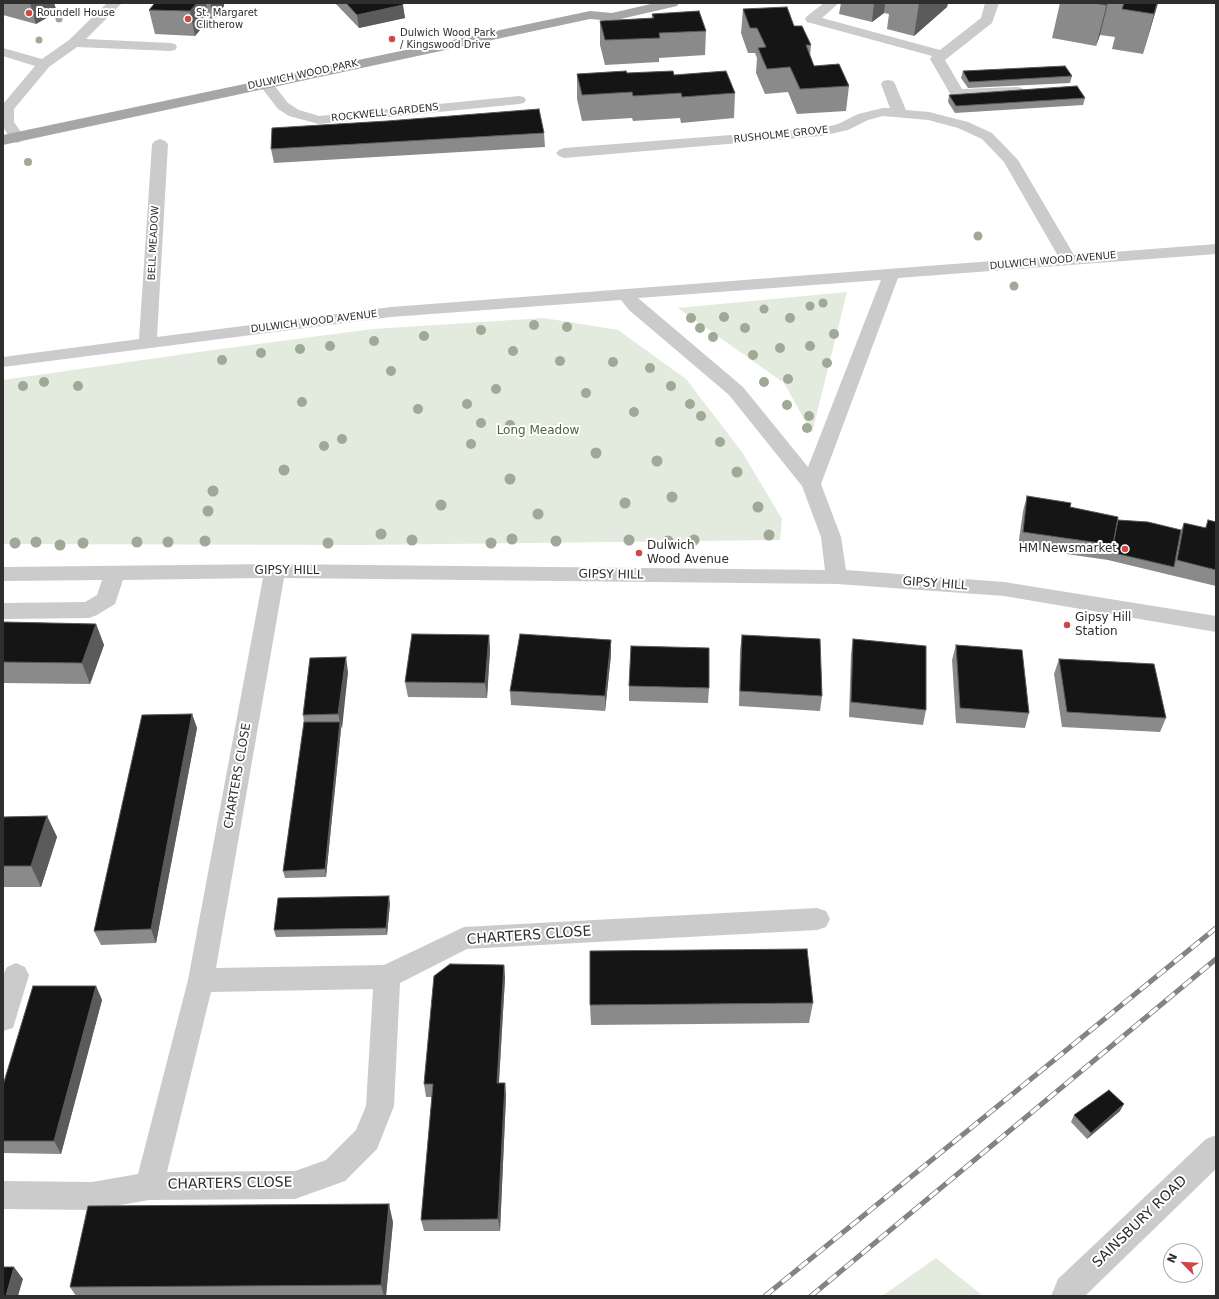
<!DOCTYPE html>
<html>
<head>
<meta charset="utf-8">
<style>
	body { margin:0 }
	#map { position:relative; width:1219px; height:1299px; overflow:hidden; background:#fff; font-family:"DejaVu Sans",sans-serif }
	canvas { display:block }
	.frame { position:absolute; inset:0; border:4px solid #2e2e2e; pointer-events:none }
	.north { position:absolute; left:1163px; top:1243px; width:40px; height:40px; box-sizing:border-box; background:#fff; border:1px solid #ababab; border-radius:50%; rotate:294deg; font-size:11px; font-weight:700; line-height:16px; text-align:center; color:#2e2e2e }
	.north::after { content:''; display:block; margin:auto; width:14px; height:18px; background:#cf4747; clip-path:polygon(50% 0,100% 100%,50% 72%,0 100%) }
</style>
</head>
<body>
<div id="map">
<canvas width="1219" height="1299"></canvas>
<div class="frame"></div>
<div class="north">N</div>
</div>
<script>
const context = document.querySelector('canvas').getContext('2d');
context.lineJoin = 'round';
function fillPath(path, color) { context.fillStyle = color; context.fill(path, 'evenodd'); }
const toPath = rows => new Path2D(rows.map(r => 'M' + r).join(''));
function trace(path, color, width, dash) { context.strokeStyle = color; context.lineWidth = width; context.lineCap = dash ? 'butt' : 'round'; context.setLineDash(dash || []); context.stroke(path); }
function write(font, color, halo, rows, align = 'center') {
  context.font = font + ' "DejaVu Sans",sans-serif'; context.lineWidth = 4; context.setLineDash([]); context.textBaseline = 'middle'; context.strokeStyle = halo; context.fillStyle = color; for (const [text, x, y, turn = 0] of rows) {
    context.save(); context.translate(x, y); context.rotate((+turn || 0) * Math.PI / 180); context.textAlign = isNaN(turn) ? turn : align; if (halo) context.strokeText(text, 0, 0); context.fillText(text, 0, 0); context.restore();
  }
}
fillPath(toPath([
	[847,292,812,433,784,383,678,308],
	[544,318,618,330,686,379,742,452,782,519,780,540,360,545,3,544,3,380,220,349,373,329],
	[936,1258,983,1296,882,1296]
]), '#e3eade');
fillPath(toPath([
	[107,3,122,3,86,39,170,43,175,44,177,47,175,50,170,51,77,47,49,67,14,109,14,122,25,138,22,141,17,143,12,141,3,127,3,104,35,66,3,56,3,48,42,59,69,40,107,3],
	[824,3,839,3,822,18,940,50,981,18,985,3,999,3,992,23,945,60,962,89,1017,87,1022,88,1024,91,1022,94,1017,95,957,98,952,97,930,59,932,56,807,22,805,19,807,16,824,3],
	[265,79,270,80,288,103,299,110,319,116,519,96,524,97,526,100,524,103,519,104,319,124,289,116,278,109,258,83,260,80,265,79],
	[888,80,893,81,895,84,906,110,929,112,968,122,992,133,1018,160,1074,255,1216,244,1216,254,898,278,821,484,841,537,846,570,1004,582,1216,616,1216,632,1004,596,837,584,284,578,216,968,384,965,464,927,817,908,826,911,830,919,826,927,817,930,467,949,400,983,394,1106,377,1149,345,1181,295,1199,149,1200,92,1210,3,1209,3,1181,92,1182,138,1174,188,980,263,578,123,580,115,604,97,615,89,618,3,619,3,603,85,602,97,595,102,580,3,581,3,567,275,564,825,570,821,537,802,486,729,395,629,310,621,300,391,317,3,367,3,357,139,339,152,144,155,141,160,139,165,141,168,144,157,337,391,307,1058,256,1004,162,982,139,958,128,928,120,883,116,868,120,848,130,821,136,564,158,559,156,556,153,559,150,564,148,821,128,838,124,858,114,883,108,890,108,881,84,883,81,888,80],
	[881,280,808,467,743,387,638,298,881,280],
	[373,989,366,1106,356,1130,326,1160,295,1171,167,1172,211,992,373,989],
	[16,963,25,967,29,975,13,1028,3,1031,3,975,7,967,16,963],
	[1216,1135,1216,1169,1085,1296,1051,1296,1058,1279,1206,1139,1216,1135]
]), '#cbcbcb');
fillPath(toPath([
	[655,3,679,3,677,6,612,21,590,19,3,145,3,135,590,11,612,13,655,3]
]), '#a6a6a6');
const rail = toPath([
	[765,1296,1216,928],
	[811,1296,1216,959]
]);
trace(rail, '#838383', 5);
trace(rail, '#fff', 3.5, [11]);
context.fillStyle = '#9eaa96';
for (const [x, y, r] of [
	[59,19,3.5],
	[39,40,3.5],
	[28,162,4],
	[978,236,4.5],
	[1014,286,4.5],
	[823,303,4.5],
	[810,306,4.5],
	[764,309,4.5],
	[724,317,5],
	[691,318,5],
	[790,318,5],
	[534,325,5],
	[567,327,5],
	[700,328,5],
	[745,328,5],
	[481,330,5],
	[834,334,5],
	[424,336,5],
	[713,337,5],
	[374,341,5],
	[330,346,5],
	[810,346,5],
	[780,348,5],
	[300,349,5],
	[513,351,5],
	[261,353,5],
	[753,355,5],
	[222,360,5],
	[560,361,5],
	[613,362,5],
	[827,363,5],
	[650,368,5],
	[391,371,5],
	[788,379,5],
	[44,382,5],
	[764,382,5],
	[23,386,5],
	[78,386,5],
	[671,386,5],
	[496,389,5],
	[586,393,5],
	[302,402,5],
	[467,404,5],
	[690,404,5],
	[787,405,5],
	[418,409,5],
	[634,412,5],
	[701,416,5],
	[809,416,5],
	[481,423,5],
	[510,425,5],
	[807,428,5],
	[342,439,5],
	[720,442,5],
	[471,444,5],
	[324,446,5],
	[596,453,5.5],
	[657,461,5.5],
	[284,470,5.5],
	[737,472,5.5],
	[510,479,5.5],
	[213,491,5.5],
	[672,497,5.5],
	[625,503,5.5],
	[441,505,5.5],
	[758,507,5.5],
	[208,511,5.5],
	[538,514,5.5],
	[381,534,5.5],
	[769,535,5.5],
	[512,539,5.5],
	[412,540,5.5],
	[629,540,5.5],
	[694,540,5.5],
	[205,541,5.5],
	[556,541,5.5],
	[668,541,5.5],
	[36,542,5.5],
	[137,542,5.5],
	[168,542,5.5],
	[15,543,5.5],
	[83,543,5.5],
	[328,543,5.5],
	[491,543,5.5],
	[60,545,5.5]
]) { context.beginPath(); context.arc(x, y, r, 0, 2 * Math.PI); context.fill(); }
fillPath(toPath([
	[3,3,54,3,57,12,36,24,3,15],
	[155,3,224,3,224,6,214,20,209,19,195,36,155,34,149,10],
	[335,3,402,3,405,18,359,28],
	[841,3,948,3,947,7,914,36,887,29,889,14,884,13,872,22,839,14],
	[1060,3,1158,3,1143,54,1112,49,1115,37,1100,35,1096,46,1052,38],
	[743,9,794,26,811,45,810,56,814,66,849,86,846,111,797,114,788,92,765,94,756,73,757,58,755,53,748,53,741,33],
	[652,14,706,31,705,55,659,58,659,62,605,65,600,45,600,21,652,18],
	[963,71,1072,76,1070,83,968,88,961,78],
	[627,73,674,75,735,93,734,118,681,123,680,118,633,121,632,118,582,121,577,99,577,74],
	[949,95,1085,98,1083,105,955,113,948,102],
	[544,133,545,147,274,163,271,149],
	[1027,496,1118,520,1181,530,1184,523,1205,528,1208,520,1216,522,1216,586,1108,560,1018,547,1023,511],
	[3,622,96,624,104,645,90,684,3,683],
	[489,635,490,650,487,698,408,697,405,682],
	[742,635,822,696,820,711,739,706,740,650],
	[853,639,926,710,923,725,849,717,851,654],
	[611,640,611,655,605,711,511,705,510,691],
	[956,645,1029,713,1025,728,956,723,952,660],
	[1059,659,1166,718,1160,732,1062,727,1054,674],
	[348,672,341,729,326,877,285,878,283,871,304,722,303,715],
	[629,686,709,688,708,703,629,701],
	[192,714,197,728,156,943,101,945,94,931],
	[47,816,57,837,41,887,3,887,3,817],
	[390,903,387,935,276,937,274,930],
	[504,965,505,978,499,1083,505,1083,506,1096,500,1231,424,1231,421,1220,432,1097,426,1097,424,1084],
	[96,986,102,1000,61,1154,3,1153,3,1085],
	[813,1003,809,1023,591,1025,590,1005],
	[1120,1111,1087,1139,1071,1122,1074,1115],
	[393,1222,386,1296,76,1296,70,1287]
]), '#8a8a8a');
fillPath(toPath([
	[30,3,54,3,57,12,36,24],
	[197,3,206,3,209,19,195,36,190,11],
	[210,3,224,3,224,6,214,20],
	[874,3,885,3,884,13,872,22],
	[919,3,948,3,947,7,914,36],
	[1107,3,1108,3,1100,35,1096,46],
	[1157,3,1158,3,1143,54],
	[403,5,405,18,359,28,357,15],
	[96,624,104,645,90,684,82,663],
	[489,635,490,650,487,698,485,683],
	[611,640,611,655,605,711,605,696],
	[346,657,348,672,342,729,338,714],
	[192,714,197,728,156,943,151,929],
	[340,722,341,729,326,877,325,869],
	[47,816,57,837,41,887,31,866],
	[389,896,390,903,387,935,386,928],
	[504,965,505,978,498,1096,497,1083],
	[96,986,102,1000,61,1154,54,1141],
	[505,1083,506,1096,500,1231,498,1219],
	[1124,1104,1120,1111,1087,1139,1091,1133],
	[389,1204,393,1222,386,1296,384,1296,381,1285],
	[14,1267,23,1279,18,1296,6,1296]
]), '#5b5b5b');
const building = toPath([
	[155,3,197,3,190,11,149,10,155,3],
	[346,3,402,3,403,5,357,15,346,3],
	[1094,3,1107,3,1106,5,1094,3],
	[1124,3,1157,3,1154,14,1122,9,1124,3],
	[787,7,794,26,802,26,811,45,806,45,814,66,839,64,849,86,800,89,790,67,767,69,758,48,766,47,757,28,750,28,743,9,787,7],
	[699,11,706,31,659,33,660,38,605,40,600,21,654,18,652,14,699,11],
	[1065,66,1072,76,969,82,963,71,1065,66],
	[626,71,627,73,673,71,674,75,726,71,735,93,682,97,681,93,633,96,632,92,582,95,577,74,626,71],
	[1077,86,1085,98,956,106,949,95,1077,86],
	[539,109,544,133,271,149,272,128,387,121,539,109],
	[1027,496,1071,503,1070,507,1118,517,1113,545,1023,532,1027,496],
	[1118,520,1148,522,1181,530,1174,567,1110,552,1113,545,1118,520],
	[1208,520,1216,522,1216,570,1177,560,1184,523,1206,528,1208,520],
	[3,622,96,624,82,663,3,662,3,622],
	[412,634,489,635,485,683,405,682,412,634],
	[520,634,611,640,605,696,510,691,520,634],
	[742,635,820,639,822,696,740,691,742,635],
	[853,639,926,646,926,710,851,702,853,639],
	[956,645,1022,650,1029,713,960,708,956,645],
	[631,646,709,648,709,688,629,686,631,646],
	[346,657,338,714,303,715,310,658,346,657],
	[1059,659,1154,664,1166,718,1067,712,1059,659],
	[192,714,151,929,94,931,142,715,192,714],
	[304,722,340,722,325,869,283,871,304,722],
	[47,816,31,866,3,866,3,817,47,816],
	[389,896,386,928,274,930,278,898,389,896],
	[807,949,813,1003,590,1005,590,951,807,949],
	[450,964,504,965,497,1083,505,1083,498,1219,421,1220,433,1084,424,1084,434,976,450,964],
	[33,986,96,986,54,1141,3,1141,3,1085,33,986],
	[1109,1090,1124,1104,1091,1133,1074,1115,1109,1090],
	[389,1204,381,1285,70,1287,88,1206,389,1204],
	[3,1267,14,1267,6,1296,3,1296,3,1267]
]);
fillPath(building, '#151515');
trace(building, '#5b5b5b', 1);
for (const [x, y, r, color] of [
	[29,13,4,"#cf4747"],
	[188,19,4,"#cf4747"],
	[392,39,4,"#cf4747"],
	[1125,549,4,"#cf4747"],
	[639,553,4,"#cf4747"],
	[1067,625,4,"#cf4747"]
]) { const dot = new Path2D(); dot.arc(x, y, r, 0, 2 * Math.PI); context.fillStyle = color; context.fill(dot); trace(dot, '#fff', 1.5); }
write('10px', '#2e2e2e', '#fff', [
	["Roundell House",37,13],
	["St. Margaret",196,13],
	["Clitherow",196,25],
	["Dulwich Wood Park",400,33],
	["/ Kingswood Drive",400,45]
], 'left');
write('10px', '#2e2e2e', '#fff', [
	["DULWICH WOOD PARK",303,75,-12],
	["ROCKWELL GARDENS",385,113,-6],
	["RUSHOLME GROVE",781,135,-6],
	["BELL MEADOW",154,243,-87],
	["DULWICH WOOD AVENUE",1053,261,-5],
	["DULWICH WOOD AVENUE",314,322,-7]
]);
write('12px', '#4f6541', '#fff', [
	["Long Meadow",538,431]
]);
write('12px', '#2e2e2e', '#fff', [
	["Dulwich",647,546],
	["Wood Avenue",647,560],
	["HM Newsmarket",1117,549,"right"],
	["Gipsy Hill",1075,618],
	["Station",1075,632]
], 'left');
write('12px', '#2e2e2e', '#fff', [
	["GIPSY HILL",287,571],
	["GIPSY HILL",611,575,1],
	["GIPSY HILL",935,584,4],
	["CHARTERS CLOSE",238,776,-80]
]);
write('14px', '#2e2e2e', '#fff', [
	["CHARTERS CLOSE",529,936,-4],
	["CHARTERS CLOSE",230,1184,-1],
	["SAINSBURY ROAD",1140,1222,-44]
]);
</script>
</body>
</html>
